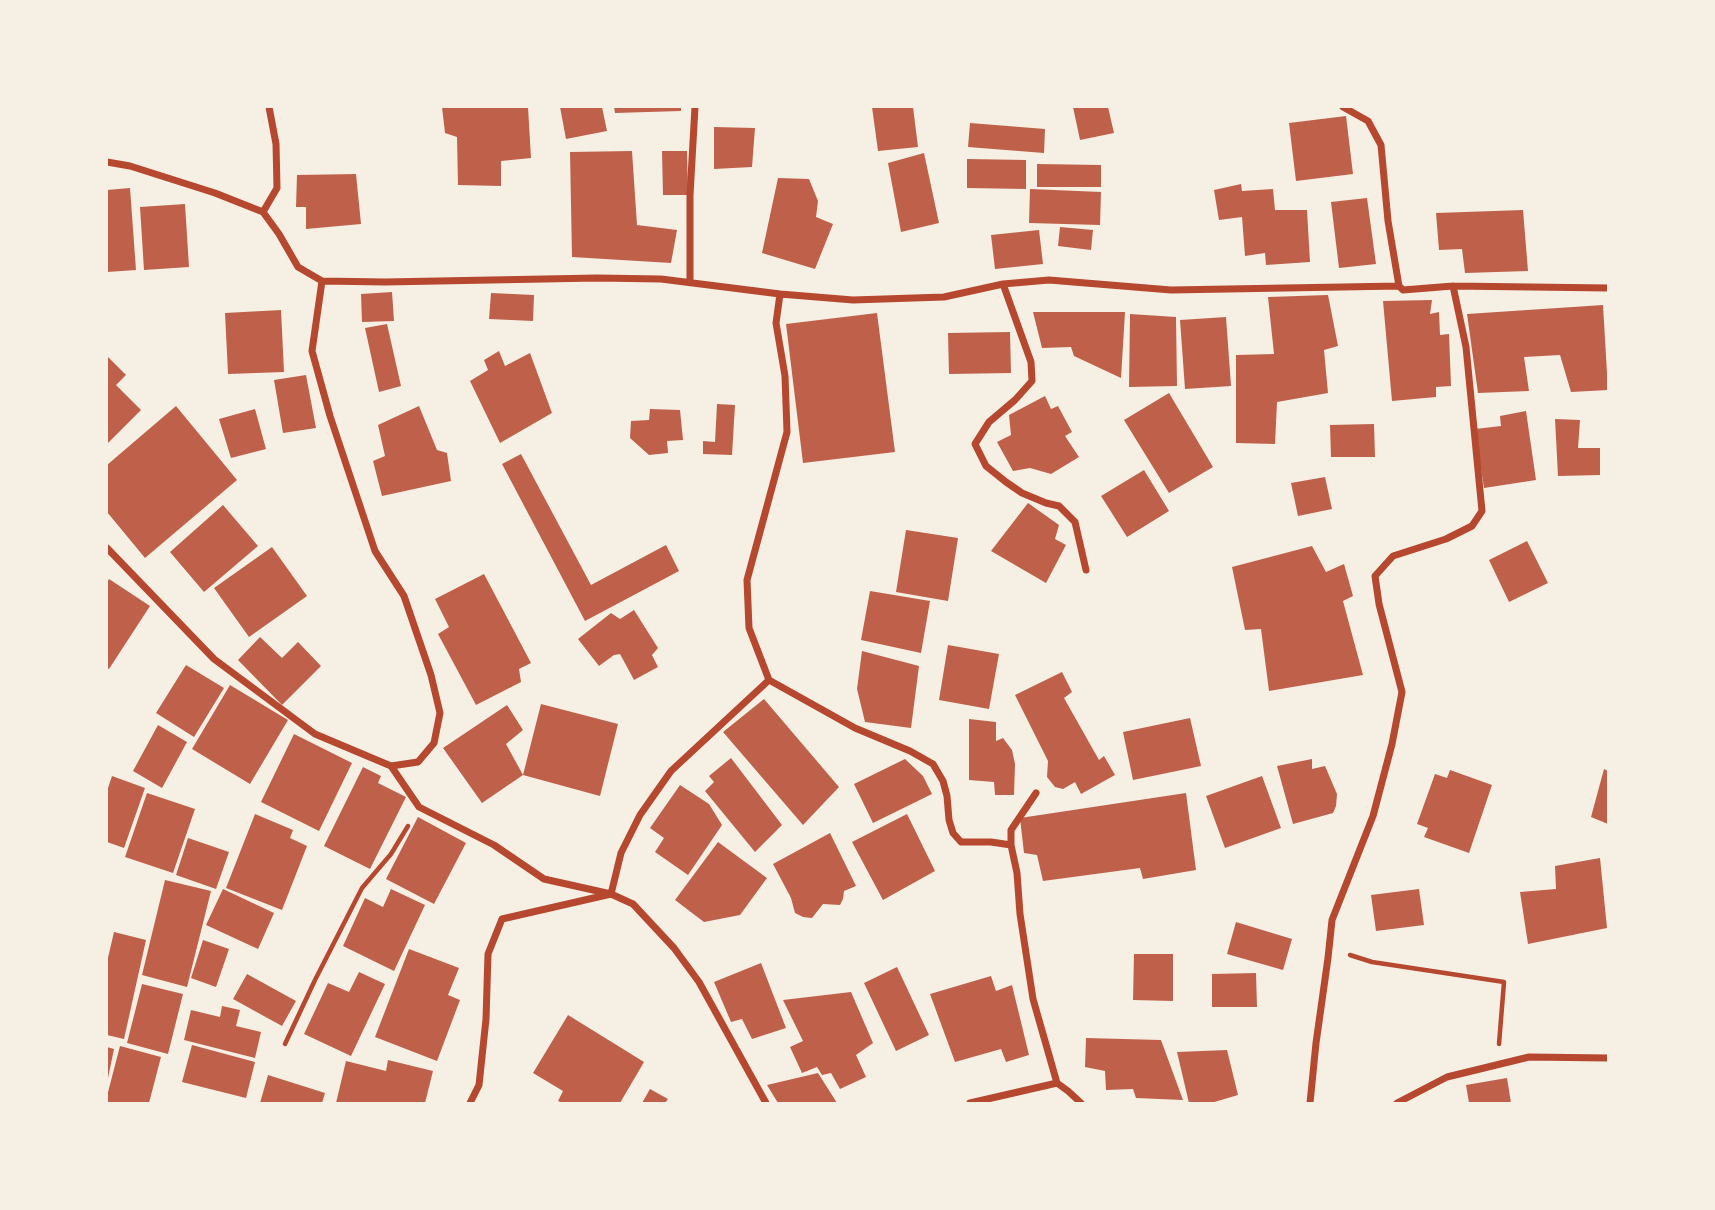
<!DOCTYPE html>
<html>
<head>
<meta charset="utf-8">
<style>
	body { margin:0 }
	#map { position:relative; width:1715px; height:1210px; overflow:hidden; background:#f6efe4; font-family:"Playfair Display",serif }
	canvas { display:block }
	.frame { position:absolute; inset:0; border:108px solid #f6efe4; pointer-events:none }
</style>
</head>
<body>
<div id="map">
<canvas width="1715" height="1210"></canvas>
<div class="frame"></div>
</div>
<script>
const context = document.querySelector('canvas').getContext('2d');
context.lineJoin = 'round';
function fillPath(path, color) { context.fillStyle = color; context.fill(path, 'evenodd'); }
const toPath = rows => new Path2D(rows.map(r => 'M' + r).join(''));
function trace(path, color, width, dash) { context.strokeStyle = color; context.lineWidth = width; context.lineCap = dash ? 'butt' : 'round'; context.setLineDash(dash || []); context.stroke(path); }
fillPath(toPath([
	[442,107,528,107,531,158,501,161,501,186,458,185,457,137,445,133],
	[560,107,602,107,607,131,566,139],
	[614,107,681,107,681,111,615,113],
	[872,107,913,107,918,147,878,151],
	[1073,107,1108,107,1114,133,1080,140],
	[1346,116,1353,174,1296,181,1289,123],
	[970,123,1045,129,1044,153,968,147],
	[714,127,755,128,752,167,714,169],
	[632,151,637,225,677,230,671,263,572,257,570,152],
	[662,151,687,151,688,195,663,195],
	[924,153,939,223,901,232,888,163],
	[967,159,1026,160,1026,189,967,188],
	[1037,164,1101,165,1101,187,1037,187],
	[356,174,361,224,306,229,306,207,296,207,297,175],
	[778,178,809,179,818,201,816,217,833,224,815,269,762,253],
	[1241,184,1242,191,1273,189,1275,210,1307,210,1310,262,1266,265,1265,253,1245,256,1242,217,1219,220,1214,190],
	[130,188,136,270,107,272,107,190],
	[1030,189,1101,192,1100,225,1029,223],
	[1367,198,1376,264,1339,268,1331,202],
	[185,204,189,267,144,270,140,207],
	[1523,210,1528,271,1465,273,1462,249,1439,250,1436,213],
	[1060,227,1093,230,1091,250,1058,246],
	[1039,230,1043,264,995,269,991,235],
	[392,292,394,321,362,322,361,294],
	[491,293,534,295,533,321,489,319],
	[1328,295,1338,346,1324,350,1328,393,1277,402,1275,444,1236,443,1236,355,1274,354,1268,297],
	[1432,300,1430,314,1439,312,1440,335,1449,334,1451,386,1436,387,1436,397,1392,401,1383,301],
	[1603,305,1608,390,1571,392,1560,355,1524,357,1529,391,1478,393,1467,314],
	[281,310,284,372,228,374,225,313],
	[1033,312,1125,312,1121,378,1074,356,1071,347,1042,348],
	[877,313,895,452,803,463,786,324],
	[1130,314,1176,317,1177,386,1129,387],
	[1226,317,1231,386,1185,389,1180,320],
	[387,324,401,386,379,392,365,328],
	[1010,332,1011,373,949,374,948,333],
	[499,351,505,366,530,353,552,413,500,443,470,381,488,370,484,360],
	[107,356,126,375,116,385,141,410,107,444],
	[306,375,316,428,283,433,274,380],
	[1169,393,1213,467,1169,493,1124,420],
	[1045,396,1051,409,1058,406,1072,432,1065,436,1079,457,1051,474,1030,468,1013,471,997,442,1011,435,1009,415],
	[717,404,735,405,732,455,703,454,703,441,715,442],
	[176,406,237,480,145,558,107,512,107,465],
	[419,406,437,450,447,453,451,481,382,496,373,461,385,456,378,425],
	[255,409,266,449,231,458,219,419],
	[650,409,680,410,683,440,667,441,668,453,649,455,630,438,631,421,649,420],
	[1526,411,1536,480,1484,488,1475,429,1501,426,1500,416],
	[1555,419,1580,420,1578,448,1600,448,1600,475,1558,476],
	[1374,424,1375,457,1331,457,1330,425],
	[521,454,591,585,666,545,679,571,585,621,502,464],
	[1144,470,1169,511,1127,537,1101,496],
	[1325,477,1332,509,1298,516,1291,483],
	[1028,503,1059,525,1055,539,1066,545,1046,583,991,551],
	[223,505,258,546,204,592,170,552],
	[906,530,958,538,948,601,896,592],
	[1527,541,1548,583,1509,602,1489,560],
	[1312,546,1326,572,1344,564,1353,596,1343,601,1363,675,1269,691,1261,629,1245,630,1232,567],
	[272,547,307,596,249,637,214,588],
	[484,574,531,663,519,669,521,682,476,705,438,634,449,627,435,599],
	[109,579,150,606,109,669,107,668,107,583],
	[870,591,930,601,921,653,861,640],
	[634,610,658,648,652,655,658,667,634,680,620,654,614,655,599,666,578,639,611,613,620,619],
	[260,637,282,658,298,642,321,666,282,705,238,660],
	[948,645,999,654,989,709,939,700],
	[862,651,919,666,911,728,865,722,857,689],
	[186,665,224,688,194,737,156,713],
	[1062,672,1072,692,1064,698,1099,760,1104,756,1115,775,1081,794,1075,782,1063,789,1055,787,1047,777,1048,761,1015,695],
	[230,685,288,720,250,784,192,749],
	[764,699,839,787,803,825,723,732],
	[541,704,618,724,600,796,523,775,482,803,443,748,507,705,523,730,506,744,523,775],
	[1190,718,1201,766,1133,780,1123,732],
	[969,719,996,722,996,741,1003,738,1012,750,1015,764,1014,795,995,795,994,782,969,780],
	[158,725,187,742,162,788,133,771],
	[294,734,352,763,319,831,261,802],
	[731,758,782,825,755,852,705,791,714,782,709,776],
	[905,759,923,776,932,794,873,823,854,784],
	[1312,759,1312,769,1325,766,1337,794,1336,806,1333,813,1293,824,1277,766],
	[363,767,381,776,378,783,406,797,370,869,324,846],
	[1604,769,1608,771,1608,824,1591,817],
	[1450,770,1492,785,1469,853,1424,837,1428,828,1417,824,1435,774,1447,778],
	[112,776,145,788,124,848,107,842,107,791],
	[1262,776,1281,828,1225,848,1206,796],
	[680,785,709,804,722,825,688,875,655,852,664,838,650,828],
	[147,793,195,809,173,873,125,857],
	[1186,793,1196,870,1143,879,1140,868,1043,881,1037,855,1024,853,1020,818],
	[255,814,293,830,290,838,307,846,282,910,226,888],
	[907,814,935,871,883,900,852,842],
	[418,817,466,843,434,904,386,879],
	[830,833,856,886,844,891,843,899,840,905,823,904,812,918,803,917,795,913,791,898,773,864],
	[188,838,229,852,216,889,176,875],
	[718,842,767,878,740,915,704,922,675,900],
	[1600,858,1607,928,1528,944,1520,892,1556,889,1555,866],
	[165,880,211,891,187,987,142,975],
	[223,889,274,913,258,949,206,925],
	[391,889,425,905,394,971,343,946,365,898,383,907],
	[1419,889,1424,925,1376,931,1371,895],
	[1236,922,1292,939,1283,970,1227,954],
	[114,932,146,940,124,1039,107,1035,107,962],
	[203,940,229,949,216,987,191,978],
	[409,949,459,968,448,995,460,1000,437,1061,375,1037],
	[1134,954,1173,954,1173,1001,1133,1000],
	[761,963,786,1028,752,1039,742,1019,731,1022,714,982],
	[897,967,929,1035,896,1051,864,983],
	[359,972,385,984,351,1056,304,1034,328,983,349,992],
	[1256,973,1257,1007,1212,1007,1212,974],
	[247,974,296,1001,282,1026,233,999],
	[991,976,996,991,1012,985,1029,1055,1006,1062,1001,1049,955,1062,930,994],
	[142,984,183,994,168,1054,127,1043],
	[851,992,873,1043,856,1055,866,1077,840,1089,831,1073,822,1075,817,1067,802,1073,790,1047,803,1041,783,1000],
	[222,1006,240,1010,236,1026,261,1032,255,1058,184,1040,191,1010,220,1017],
	[568,1015,644,1062,620,1103,562,1103,558,1101,563,1091,533,1073],
	[1086,1038,1161,1040,1183,1100,1136,1098,1133,1089,1106,1090,1105,1071,1085,1067],
	[192,1045,255,1062,246,1098,182,1082],
	[120,1046,161,1057,149,1103,107,1103,107,1096],
	[107,1047,114,1049,108,1078,107,1078],
	[1227,1050,1238,1095,1211,1103,1189,1103,1177,1052],
	[388,1060,433,1071,425,1103,336,1103,346,1061,386,1071],
	[818,1073,837,1103,778,1103,767,1085],
	[268,1075,325,1093,322,1103,260,1103],
	[1507,1078,1511,1103,1469,1103,1466,1085],
	[650,1089,668,1099,665,1103,642,1103]
]), '#bf614a');
trace(toPath([
	[1350,955,1372,962,1504,982,1499,1044],
	[285,1044,315,980,362,888,391,854,408,826]
]), '#b5482f', 4.5);
trace(toPath([
	[1343,107,1368,121,1381,145,1388,221,1399,286],
	[107,162,130,166,215,193,263,212,279,234,298,267,322,281,385,282,597,278,661,279,780,294,853,300,944,297,1003,284,1049,280,1171,290,1399,286,1403,290,1453,286,1608,288],
	[263,212,277,188,276,144,269,107],
	[322,281,312,351,330,416,375,551,404,596,431,675,440,713,434,743,418,762,391,766],
	[690,282,690,195,695,107],
	[1003,284,1031,362,1032,381,1015,400,989,422,975,444,986,466,1006,482,1022,493,1046,503,1059,506,1075,522,1086,570],
	[780,294,776,323,785,376,787,432,747,580,749,628,769,680,855,728,910,751,933,764,943,781,947,796,949,820,953,833,961,842,991,842,1011,845],
	[107,548,214,659,315,734,391,766,419,807,494,845,544,879,611,894,633,904,674,948,699,982,766,1103],
	[1036,793,1011,830,1011,845,1017,873,1020,914,1033,999,1057,1083],
	[470,1103,479,1085,486,1019,488,954,502,919,611,894,621,853,640,815,671,771,769,680],
	[970,1103,1057,1083,1068,1091,1081,1103],
	[1310,1103,1316,1043,1328,958,1332,920,1373,816,1392,744,1402,692,1379,604,1375,576,1393,556,1446,539,1472,526,1482,511,1466,347,1453,286],
	[1397,1103,1447,1077,1529,1057,1608,1058]
]), '#b5482f', 7);
</script>
</body>
</html>
